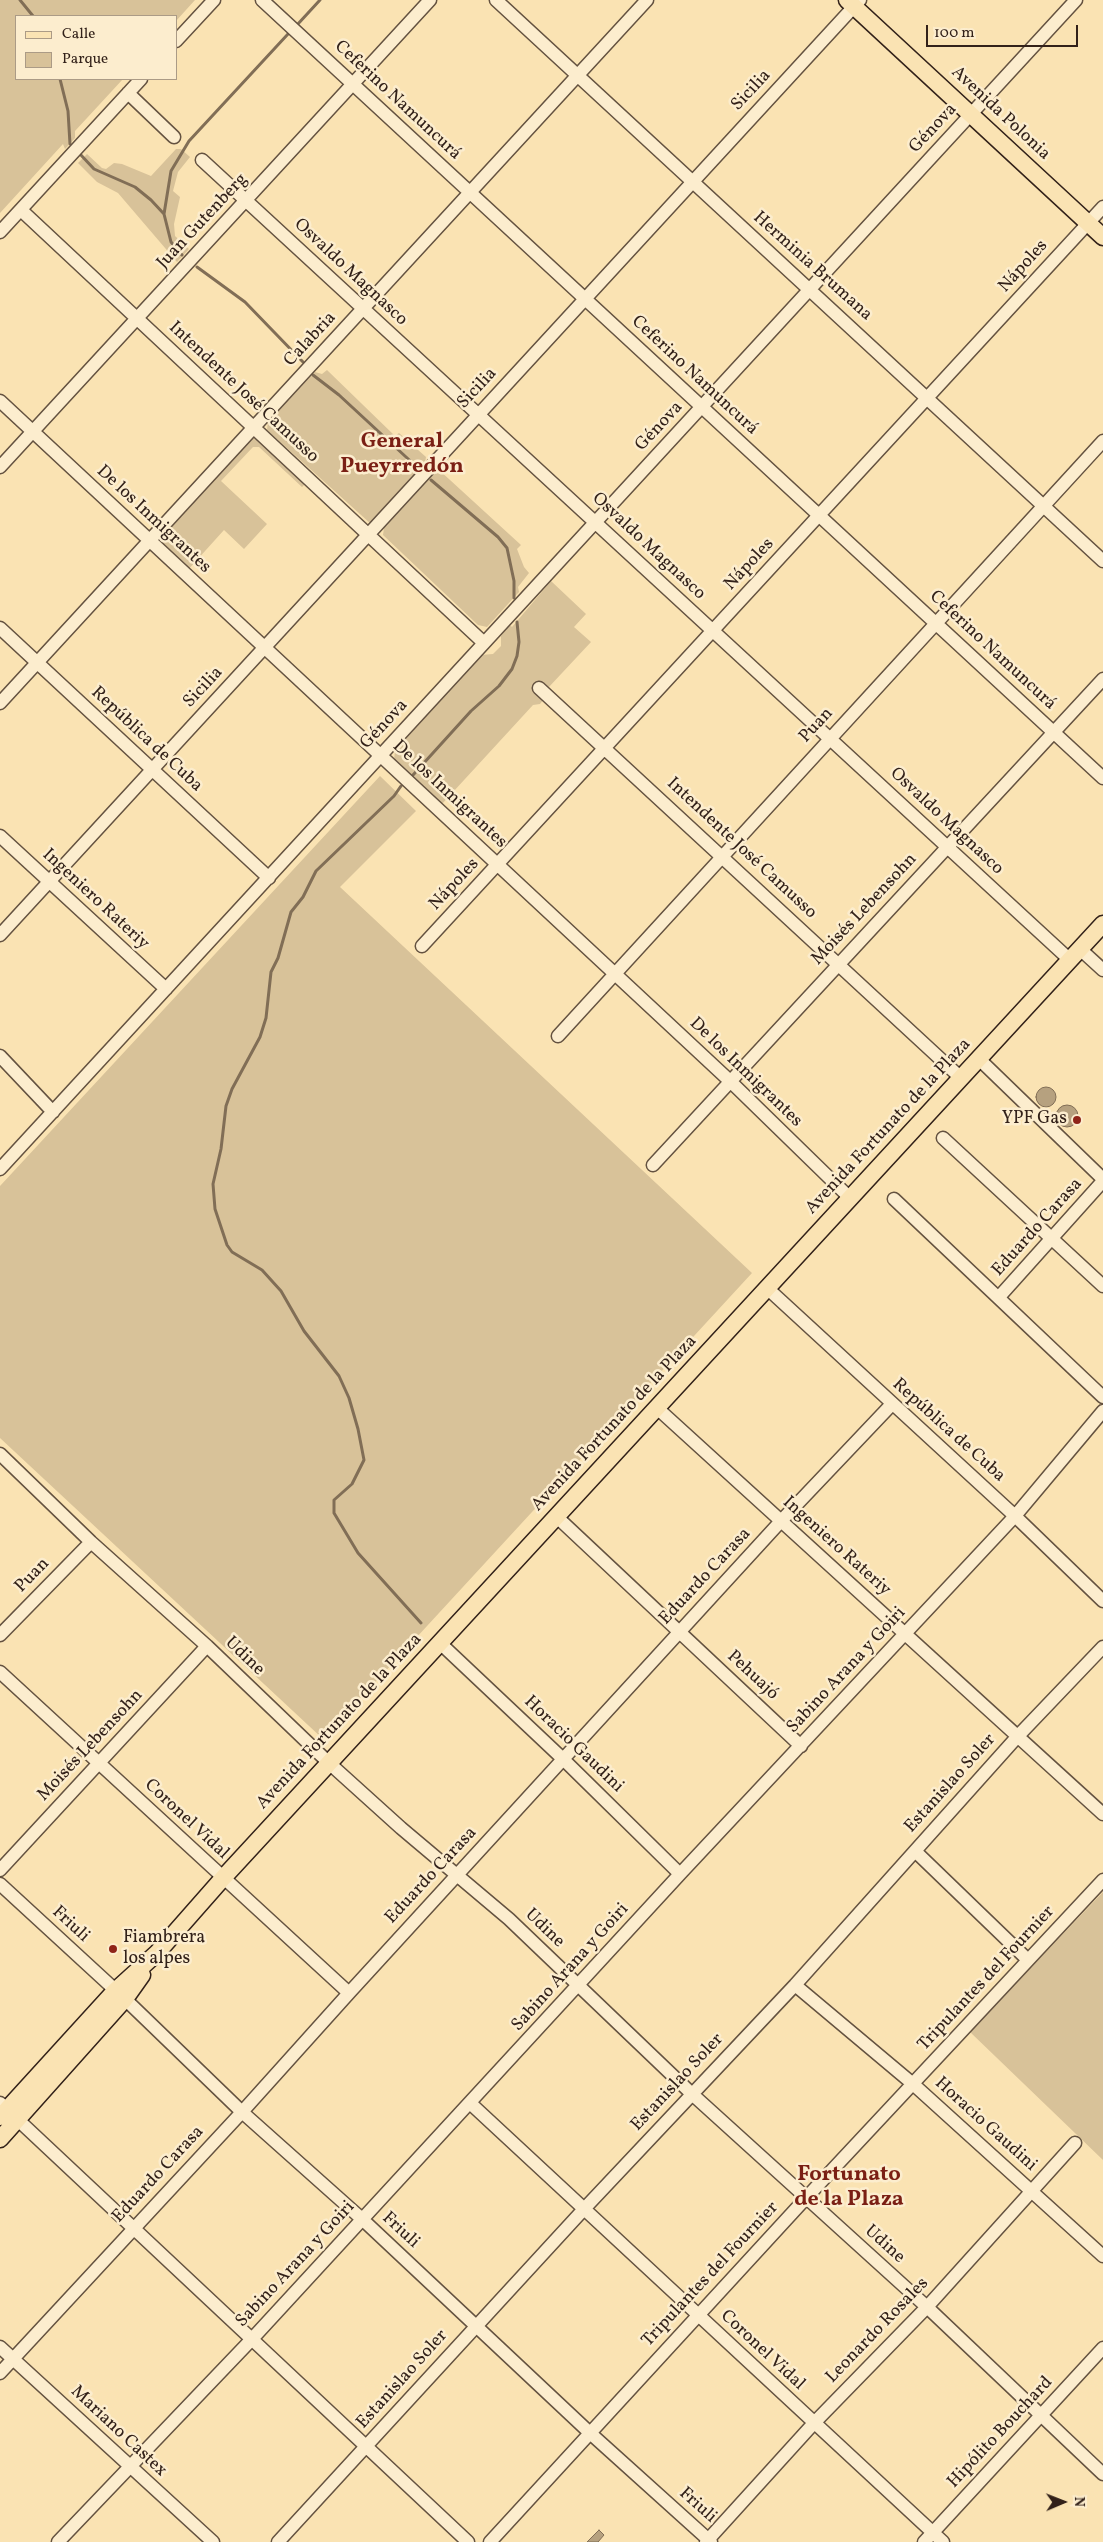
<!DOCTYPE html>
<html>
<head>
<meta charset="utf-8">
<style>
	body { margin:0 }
	#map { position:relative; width:1103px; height:2542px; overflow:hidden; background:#fae3b3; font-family:Vollkorn,serif }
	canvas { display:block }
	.legend { position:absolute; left:15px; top:15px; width:162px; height:65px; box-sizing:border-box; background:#fcedce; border:1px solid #ab9b86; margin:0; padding:6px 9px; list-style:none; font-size:15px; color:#322119 }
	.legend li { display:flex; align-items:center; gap:10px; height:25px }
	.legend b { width:25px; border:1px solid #ab9b86 }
	.north { position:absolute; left:1038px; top:2477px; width:50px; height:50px; -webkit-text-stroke:4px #fcedce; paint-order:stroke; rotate:89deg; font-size:14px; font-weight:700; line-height:20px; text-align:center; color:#322119 }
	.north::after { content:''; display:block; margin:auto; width:18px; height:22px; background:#322119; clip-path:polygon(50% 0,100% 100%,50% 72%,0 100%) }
	.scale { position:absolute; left:926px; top:25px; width:152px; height:22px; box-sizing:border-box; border:2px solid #322119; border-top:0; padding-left:6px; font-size:15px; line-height:18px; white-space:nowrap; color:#322119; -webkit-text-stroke:4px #fcedce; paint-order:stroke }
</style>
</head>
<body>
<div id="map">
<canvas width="1103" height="2542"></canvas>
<ul class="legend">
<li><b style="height:6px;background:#fae3b3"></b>Calle</li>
<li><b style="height:14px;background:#d8c299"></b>Parque</li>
</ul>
<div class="north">N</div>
<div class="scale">100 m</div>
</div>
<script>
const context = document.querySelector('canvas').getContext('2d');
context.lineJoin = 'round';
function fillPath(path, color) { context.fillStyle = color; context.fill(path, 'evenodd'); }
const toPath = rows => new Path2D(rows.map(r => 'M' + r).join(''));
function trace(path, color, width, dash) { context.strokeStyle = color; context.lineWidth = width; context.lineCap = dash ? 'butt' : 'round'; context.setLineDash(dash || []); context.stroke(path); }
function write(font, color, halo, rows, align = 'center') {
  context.font = font + ' Vollkorn,serif'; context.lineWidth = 5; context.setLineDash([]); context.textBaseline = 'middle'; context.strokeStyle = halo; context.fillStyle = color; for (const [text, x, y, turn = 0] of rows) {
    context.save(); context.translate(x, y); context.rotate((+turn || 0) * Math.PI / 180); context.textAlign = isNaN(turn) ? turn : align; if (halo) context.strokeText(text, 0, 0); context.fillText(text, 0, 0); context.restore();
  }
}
fillPath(toPath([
	[0,0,195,0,176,21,176,16,16,16,16,79,123,79,75,131,75,138,65,149,63,144,0,213],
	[176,149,181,149,190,157,178,172,173,191,180,197,174,224,175,236,189,249,177,262,118,193,97,182,78,163,87,154,102,168,106,169,114,163,122,164,151,176],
	[327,370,395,436,399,433,426,457,425,463,414,474,417,477,371,524,267,430,268,421,315,372,322,374],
	[254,436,308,481,302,487,259,447,253,447,221,481,267,524,244,549,224,530,187,571,158,543,158,539],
	[438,469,521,545,517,549,524,567,529,573,518,587,519,592,487,627,478,625,383,535,384,528],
	[551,581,586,614,574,627,591,642,548,688,539,681,533,688,544,699,540,704,533,705,442,804,394,760,395,751,481,655,493,654,501,646,501,636,510,625,512,627],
	[380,776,416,811,340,887,752,1273,323,1739,0,1438,0,1186],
	[1103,1892,1103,2160,970,2032]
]), '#d8c299');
const water = toPath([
	'1036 1097a10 10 0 1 1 20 0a10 10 0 1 1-20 0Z',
	'1056 1116a11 11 0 1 1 22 0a11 11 0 1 1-22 0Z',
	[599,2530,604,2535,598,2542,587,2542,599,2530]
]);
fillPath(water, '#b6a17f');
trace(water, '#816e56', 1);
trace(toPath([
	[20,0,33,16],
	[297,25,320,0],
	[60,79,68,111,70,144],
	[80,154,94,169,135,187,151,200,164,214,171,242,182,255],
	[164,214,171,171,189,141,288,34],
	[197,267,245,302,303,362],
	[313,375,339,395,419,469],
	[431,480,498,537,507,548,514,581,514,598],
	[413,775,471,711,499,686,512,669,517,656,519,642,517,622],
	[401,786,394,796,316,871,303,897,291,912,278,958,271,972,266,1018,260,1037,232,1089,226,1106,221,1149,213,1184,215,1209,227,1245,232,1252,262,1270,281,1291,304,1331,339,1376,349,1398,358,1429,364,1460,352,1484,334,1500,334,1513,358,1553,421,1623]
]), '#816e56', 3);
const minor = toPath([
	[262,0,1103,778],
	[496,0,1103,561],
	[176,41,214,0],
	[128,93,174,137],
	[202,160,1070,960],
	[21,210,484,643],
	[0,232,141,79],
	[0,401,731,1082,850,1198],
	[0,467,430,0],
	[0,628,269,878],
	[539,688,961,1078],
	[0,703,647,0],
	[0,836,166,989],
	[0,935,860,0],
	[422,946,1103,207],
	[1080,949,1103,970],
	[558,1036,1103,441],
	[0,1056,53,1112],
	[979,1059,1103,1179],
	[943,1138,1103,1286],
	[653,1165,1103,679],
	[0,1169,1076,0],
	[894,1199,1103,1397],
	[767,1288,1015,1516,1103,1601],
	[999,1297,1103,1181],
	[657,1408,1103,1814],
	[0,1454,91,1542,207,1646,329,1763,401,1828,509,1919,692,2094,927,2307,1103,2474],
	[557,1517,801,1746],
	[0,1635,91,1542],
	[440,1643,563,1759,680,1874],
	[0,1672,349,1993],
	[915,1851,1028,1960],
	[0,1870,207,1646],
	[0,1884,125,1999,242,2112,362,2219,590,2433,711,2542],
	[795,1985,913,2084,1103,2256],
	[0,2103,468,2542],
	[470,2103,943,2542],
	[0,2347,213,2542],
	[0,2373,242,2112,349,1993,781,1521,892,1404],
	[58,2542,252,2339,680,1874,1015,1516,1103,1411],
	[278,2542,584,2209,795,1985,1017,1737,1103,1647],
	[490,2542,806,2198,1103,1880],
	[706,2542,814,2423,927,2307,1075,2143],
	[924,2542,1103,2348]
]);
const major = toPath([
	[847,0,1103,237],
	[0,2117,115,1991,157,1953,223,1878,1103,924],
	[0,2139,125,1999,142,1975]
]);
trace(minor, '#645240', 15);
trace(major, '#322119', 19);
trace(minor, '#fcedce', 12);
trace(major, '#fae3b3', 16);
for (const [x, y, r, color] of [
	[1077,1120,5,"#8f2418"],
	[113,1949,5,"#8f2418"]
]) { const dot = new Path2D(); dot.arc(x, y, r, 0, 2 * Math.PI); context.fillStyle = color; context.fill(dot); trace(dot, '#fcedce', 2); }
write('18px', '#322119', '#fcedce', [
	["Sicilia",752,91,-47],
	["Ceferino Namuncurá",397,101,43],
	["Avenida Polonia",1000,114,43],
	["Génova",934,129,-47],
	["Juan Gutenberg",203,222,-47],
	["Herminia Brumana",812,267,42],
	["Nápoles",1024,267,-48],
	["Osvaldo Magnasco",350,273,43],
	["Calabria",311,340,-47],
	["Ceferino Namuncurá",694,376,43],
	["Sicilia",478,389,-47],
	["Intendente José Camusso",243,393,43],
	["Génova",660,427,-47],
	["De los Inmigrantes",153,520,43],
	["Osvaldo Magnasco",648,547,43],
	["Nápoles",750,565,-47],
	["Ceferino Namuncurá",992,651,43],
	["Sicilia",204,688,-47],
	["Génova",385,725,-47],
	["Puan",817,726,-47],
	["República de Cuba",146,740,43],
	["De los Inmigrantes",449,795,43],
	["Osvaldo Magnasco",946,822,43],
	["Intendente José Camusso",741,849,43],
	["Nápoles",455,885,-47],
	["Ingeniero Rateriy",95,900,43],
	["Moisés Lebensohn",865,910,-47],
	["De los Inmigrantes",745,1073,44],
	["Avenida Fortunato de la Plaza",889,1127,-47],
	["Eduardo Carasa",1038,1228,-48],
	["Avenida Fortunato de la Plaza",615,1424,-47],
	["República de Cuba",948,1431,42],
	["Ingeniero Rateriy",836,1547,42],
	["Puan",33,1576,-46],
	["Eduardo Carasa",706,1577,-47],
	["Udine",244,1657,44],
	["Sabino Arana y Goiri",847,1671,-47],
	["Pehuajó",752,1676,43],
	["Avenida Fortunato de la Plaza",340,1722,-47],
	["Horacio Gaudini",573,1745,44],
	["Moisés Lebensohn",91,1746,-47],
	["Estanislao Soler",951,1784,-48],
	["Coronel Vidal",186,1820,43],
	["Eduardo Carasa",432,1876,-47],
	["Friuli",70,1925,43],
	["Udine",544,1929,44],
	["Sabino Arana y Goiri",571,1968,-48],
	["Tripulantes del Fournier",987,1979,-47],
	["Estanislao Soler",678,2083,-47],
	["Horacio Gaudini",985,2125,42],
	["Eduardo Carasa",159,2175,-47],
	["Friuli",400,2231,43],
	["Udine",884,2245,42],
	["Sabino Arana y Goiri",296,2265,-47],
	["Tripulantes del Fournier",711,2275,-47],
	["Leonardo Rosales",878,2331,-46],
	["Coronel Vidal",762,2351,43],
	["Estanislao Soler",403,2380,-48],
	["Mariano Castex",118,2432,43],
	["Hipólito Bouchard",1001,2433,-47],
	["Friuli",697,2506,42]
]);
write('18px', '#322119', '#fcedce', [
	["YPF Gas",1067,1120],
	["Fiambrera",123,1939,"left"],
	["los alpes",123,1960,"left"]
], 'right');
write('bold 22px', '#7a1f14', '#fcedce', [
	["General",402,443],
	["Pueyrredón",402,468],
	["Fortunato",849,2176],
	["de la Plaza",849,2201]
]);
</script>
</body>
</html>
